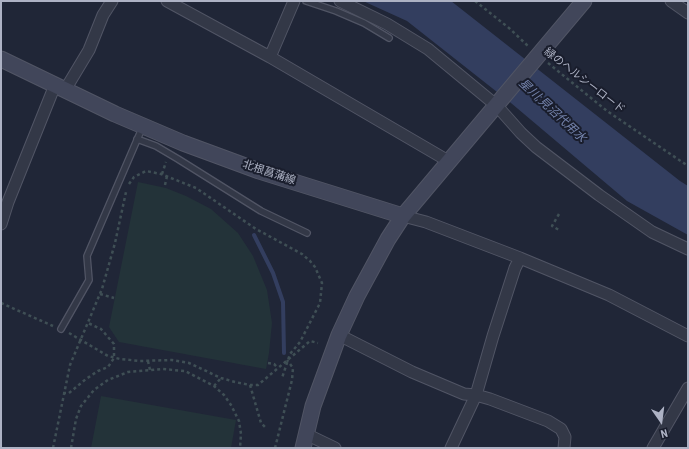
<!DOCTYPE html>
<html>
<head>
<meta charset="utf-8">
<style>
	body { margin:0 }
	#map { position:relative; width:689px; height:449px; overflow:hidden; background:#202637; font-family:"Roboto Condensed",sans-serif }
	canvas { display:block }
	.frame { position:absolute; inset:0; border:2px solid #adb2c4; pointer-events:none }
	.north { position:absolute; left:641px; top:401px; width:40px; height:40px; -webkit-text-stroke:3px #191d2c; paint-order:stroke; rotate:166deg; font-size:11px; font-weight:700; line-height:16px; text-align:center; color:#adb2c4 }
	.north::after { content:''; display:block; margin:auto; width:14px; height:18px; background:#adb2c4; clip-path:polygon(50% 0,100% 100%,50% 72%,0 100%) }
</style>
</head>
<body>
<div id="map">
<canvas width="689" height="449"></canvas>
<div class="frame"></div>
<div class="north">N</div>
</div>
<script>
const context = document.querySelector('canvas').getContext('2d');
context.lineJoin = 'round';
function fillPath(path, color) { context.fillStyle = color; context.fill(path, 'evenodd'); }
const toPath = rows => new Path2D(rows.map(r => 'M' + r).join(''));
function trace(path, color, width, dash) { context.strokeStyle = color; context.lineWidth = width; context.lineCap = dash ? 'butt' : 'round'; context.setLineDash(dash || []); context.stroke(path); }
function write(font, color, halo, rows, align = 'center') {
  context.font = font + ' "Roboto Condensed","Noto Sans JP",sans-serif'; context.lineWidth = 4; context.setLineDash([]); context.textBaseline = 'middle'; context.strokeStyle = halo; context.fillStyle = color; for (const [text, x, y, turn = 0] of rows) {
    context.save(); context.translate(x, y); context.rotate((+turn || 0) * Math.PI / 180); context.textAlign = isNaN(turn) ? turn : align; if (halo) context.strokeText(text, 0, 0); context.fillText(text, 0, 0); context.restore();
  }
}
fillPath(toPath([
	[138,182,166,188,186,196,211,209,238,233,253,256,267,290,272,323,269,353,266,369,119,342,109,327],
	[101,396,236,420,231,448,91,448]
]), '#233339');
fillPath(toPath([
	[363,1,451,1,680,181,688,186,688,235,627,201,511,103,407,21]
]), '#333e5f');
trace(toPath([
	[254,235,273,273,283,302,284,353]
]), '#333e5f', 4);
const lane = toPath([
	[306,1,336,11,364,23,389,38],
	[137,139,156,146,178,159,261,211,307,233],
	[61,329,89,280,87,256,143,126]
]);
const street = toPath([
	[167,1,270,57,450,162],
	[340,1,387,24,428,49,497,106,521,133,536,147,599,195,652,232,688,249],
	[671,1,688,13],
	[270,57,294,1],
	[65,90,89,50,103,15,112,1],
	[403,216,426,222,520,258,609,295,688,336],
	[1,224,8,202,55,85],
	[339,335,412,372,464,394,476,395,490,399,548,421,561,429,565,437,564,448],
	[306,434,335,448],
	[451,448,476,395,493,336,515,268,520,258],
	[653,448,688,388]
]);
const secondary = toPath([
	[1,59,115,114,183,143,259,171,403,216],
	[303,448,313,406,339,335,357,296,388,239,403,216,584,1]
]);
trace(lane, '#515565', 8);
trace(street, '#515565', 13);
trace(secondary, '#515565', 17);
trace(toPath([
	[475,1,509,28,528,46],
	[548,63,607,111,688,166],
	[162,174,166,162],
	[129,184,134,177,146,171,161,174,196,188,256,229,302,254,310,261,315,267,322,283,320,303,300,342,290,354,282,378],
	[165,185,167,176],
	[559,214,552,226,559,230],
	[100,294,114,298],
	[1,303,53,326],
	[69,333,108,356,120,359,140,361,172,360,189,363,221,378,235,382,250,385,258,385,310,341,318,343],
	[148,361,150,370],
	[268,363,274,364,278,368],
	[250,385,261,423,265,427],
	[214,386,221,378],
	[63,393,69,393,86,379,98,371,108,367,114,358,114,344,101,329,88,323],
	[53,448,70,365,102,289,115,243,126,192],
	[71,448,76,419,81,406,94,390,108,380,128,372,162,369,185,371,214,386,224,395,231,405,239,421,241,434,240,448],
	[275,448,292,380,293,368,287,360]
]), '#3f4f55', 2.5, [3, 3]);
trace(lane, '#333847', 5.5);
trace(street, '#333847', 11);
trace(secondary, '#41465a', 15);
write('11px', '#adb2c4', '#191d2c', [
	["緑のヘルシーロード",584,81,38],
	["北根菖蒲線",269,173,18]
]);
write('italic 12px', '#7584ad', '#191d2c', [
	["星川;見沼代用水",552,111,43]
]);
</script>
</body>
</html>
